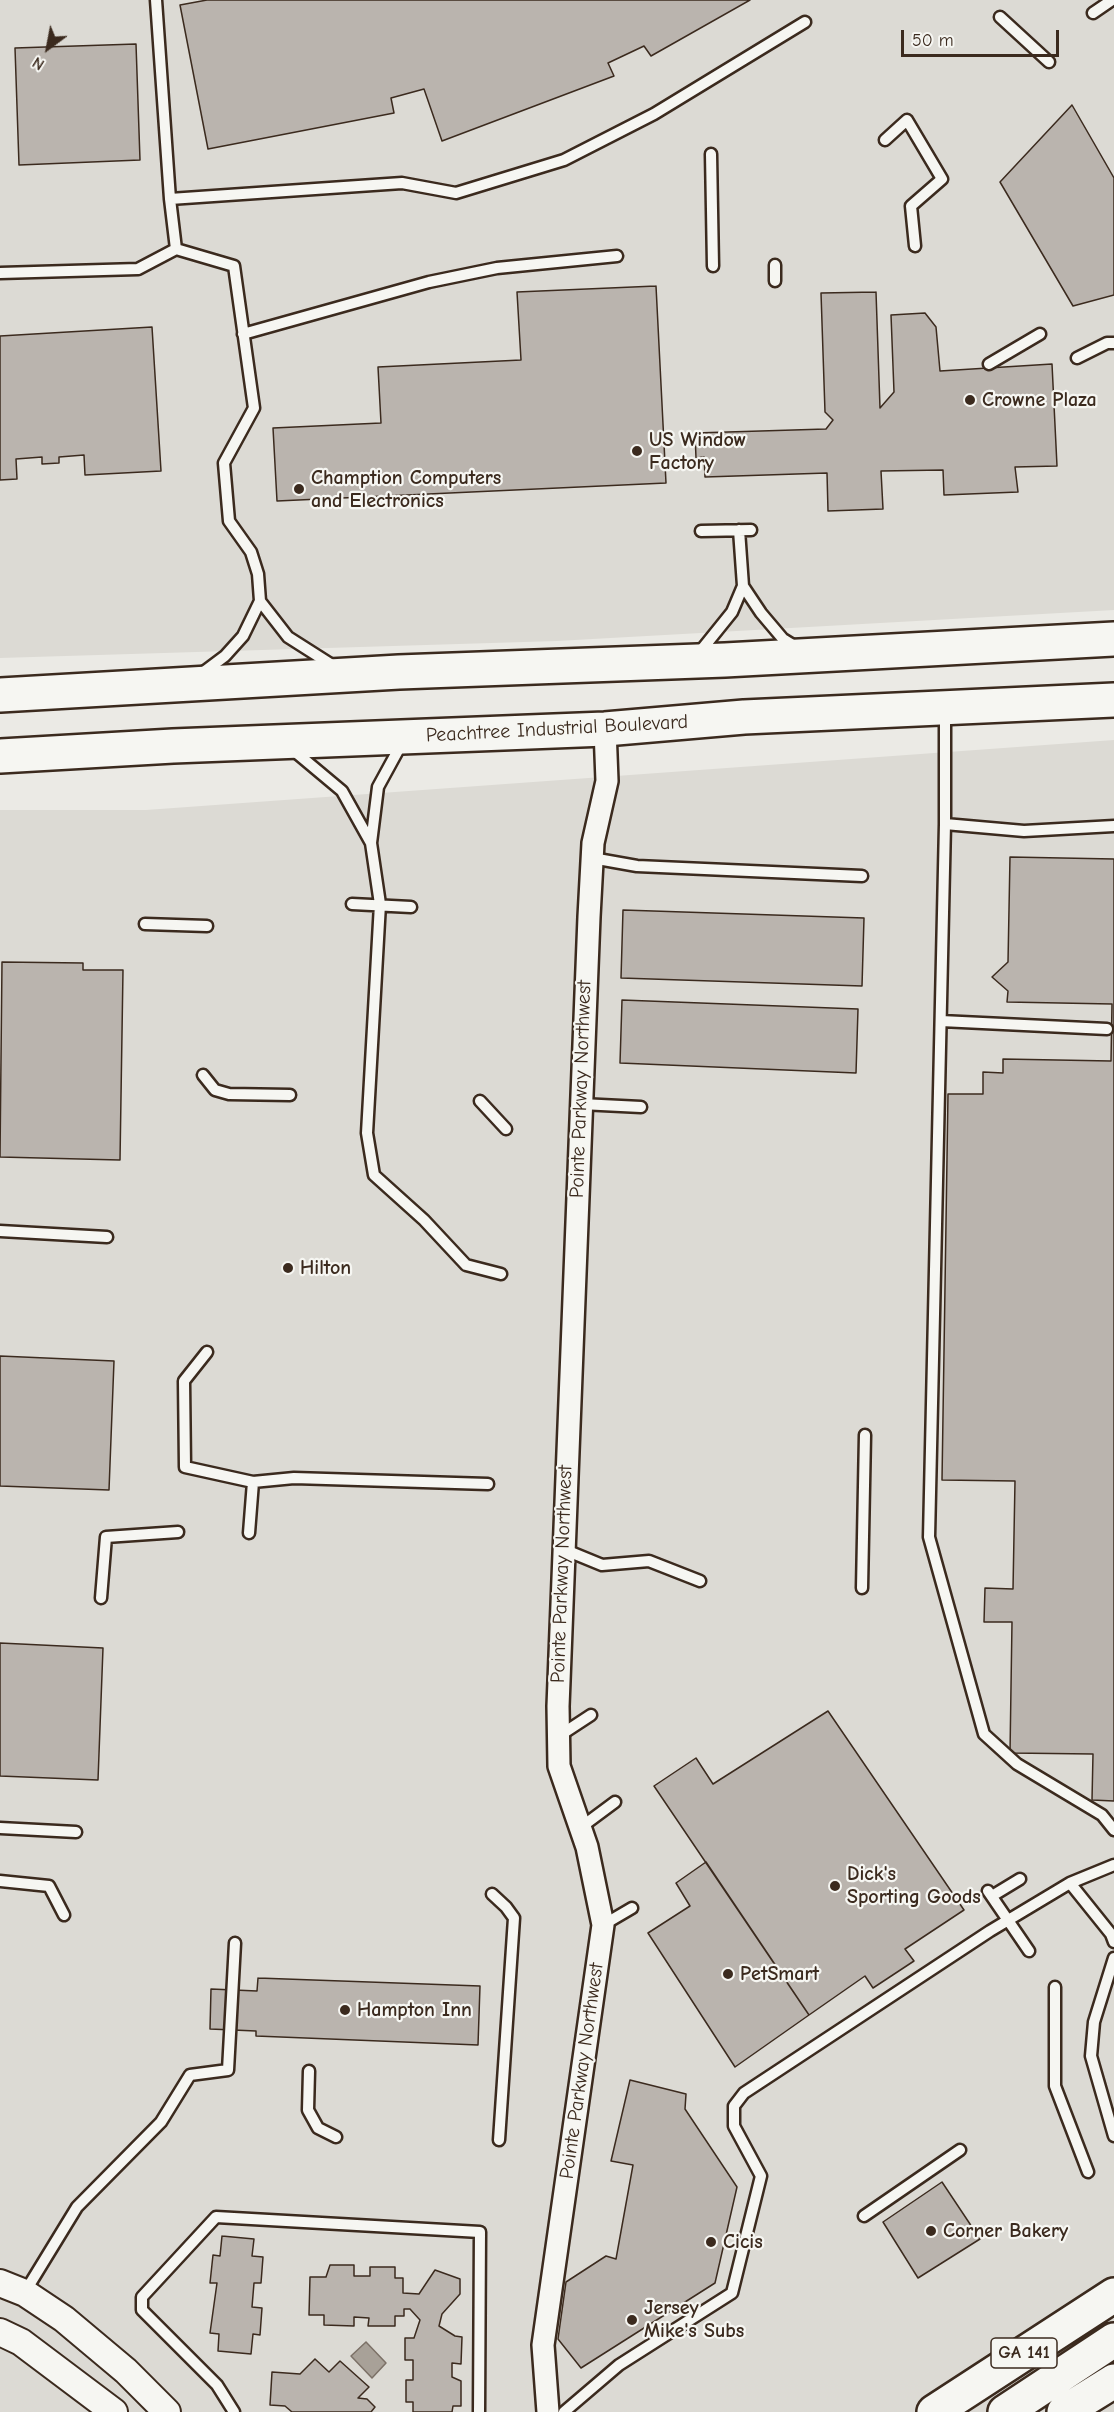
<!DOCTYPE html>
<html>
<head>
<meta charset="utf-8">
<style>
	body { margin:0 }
	#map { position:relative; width:1114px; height:2412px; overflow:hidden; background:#ebeae5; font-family:"Comic Neue",sans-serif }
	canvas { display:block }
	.north { position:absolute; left:18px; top:18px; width:60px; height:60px; -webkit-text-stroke:4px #f6f6f2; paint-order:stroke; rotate:212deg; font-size:16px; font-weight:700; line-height:24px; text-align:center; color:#3b2a1e }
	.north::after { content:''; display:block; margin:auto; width:21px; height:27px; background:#3b2a1e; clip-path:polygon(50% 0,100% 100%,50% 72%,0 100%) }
	.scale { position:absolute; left:901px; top:30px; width:158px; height:27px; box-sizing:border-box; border:3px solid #3b2a1e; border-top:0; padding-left:8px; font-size:18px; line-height:21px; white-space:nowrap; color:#3b2a1e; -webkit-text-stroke:4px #f6f6f2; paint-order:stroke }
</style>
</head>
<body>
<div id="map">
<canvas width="1114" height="2412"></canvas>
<div class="north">N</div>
<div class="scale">50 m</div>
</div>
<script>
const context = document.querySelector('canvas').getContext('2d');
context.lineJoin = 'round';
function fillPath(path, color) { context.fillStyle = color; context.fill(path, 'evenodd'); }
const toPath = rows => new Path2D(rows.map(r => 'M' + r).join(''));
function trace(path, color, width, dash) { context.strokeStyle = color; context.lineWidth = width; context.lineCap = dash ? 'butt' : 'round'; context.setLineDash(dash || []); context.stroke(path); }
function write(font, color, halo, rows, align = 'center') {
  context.font = font + ' "Comic Neue",sans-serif'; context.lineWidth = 4.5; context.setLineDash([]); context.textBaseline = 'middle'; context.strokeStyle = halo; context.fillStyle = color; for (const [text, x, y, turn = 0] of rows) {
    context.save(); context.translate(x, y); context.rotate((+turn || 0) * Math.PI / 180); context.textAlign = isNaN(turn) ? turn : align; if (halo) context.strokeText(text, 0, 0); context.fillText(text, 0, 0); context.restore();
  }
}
fillPath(toPath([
	[0,0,1114,0,1114,610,557,641,0,658],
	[1114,740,1114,2412,0,2412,0,810,146,810]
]), '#dcdad4');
const water = toPath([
	[366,2342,386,2363,372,2378,351,2356,366,2342]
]);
fillPath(water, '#a8a198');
trace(water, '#7c7167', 1.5);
const building = toPath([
	[207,0,750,0,651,56,644,46,608,63,614,76,442,141,424,89,391,98,394,113,208,149,180,5,207,0],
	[136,44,140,160,19,165,15,48,136,44],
	[1072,105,1114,178,1114,295,1073,306,1000,182,1072,105],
	[656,286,666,483,277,501,273,428,381,423,378,367,521,360,517,292,656,286],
	[876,292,880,408,894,392,891,315,925,313,936,327,940,371,1052,364,1057,466,1015,467,1018,492,944,495,943,470,881,471,883,509,828,511,827,473,705,477,704,457,696,458,695,433,826,429,833,420,825,412,821,293,876,292],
	[152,327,161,471,85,475,84,455,59,457,59,463,42,464,42,457,16,459,17,479,0,480,0,336,152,327],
	[1010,857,1114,859,1114,1801,1092,1800,1093,1754,1010,1753,1012,1622,984,1622,985,1588,1013,1589,1015,1481,942,1480,948,1094,983,1094,983,1072,1003,1073,1003,1059,1111,1061,1112,1004,1007,1002,1008,991,992,977,1008,962,1010,857],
	[623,910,864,918,862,986,621,978,623,910],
	[2,962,83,963,83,970,123,970,120,1160,0,1157,2,962],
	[622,1000,858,1009,856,1073,620,1063,622,1000],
	[0,1356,114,1361,109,1490,0,1486,0,1356],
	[0,1643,103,1648,98,1780,0,1776,0,1643],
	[828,1711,964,1910,905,1949,914,1961,873,1988,865,1976,809,2015,654,1786,696,1758,713,1784,828,1711],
	[706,1862,809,2015,735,2067,648,1933,690,1906,676,1883,706,1862],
	[258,1978,480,1986,478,2045,256,2036,256,2031,210,2029,211,1989,257,1991,258,1978],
	[630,2080,686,2094,685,2109,737,2187,715,2283,581,2368,558,2339,566,2282,606,2256,616,2259,633,2165,611,2161,630,2080],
	[942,2182,980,2239,918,2278,883,2222,942,2182],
	[222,2236,254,2239,252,2256,263,2257,261,2283,254,2283,252,2307,262,2308,260,2335,253,2334,251,2354,218,2351,219,2334,210,2333,217,2283,210,2283,213,2255,220,2256,222,2236],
	[330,2265,354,2265,354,2276,370,2276,370,2267,395,2267,395,2278,403,2278,403,2293,419,2294,435,2270,460,2279,460,2294,442,2314,439,2326,455,2336,462,2337,461,2364,452,2363,452,2377,461,2381,461,2406,453,2406,452,2412,413,2412,413,2402,406,2402,406,2380,413,2380,413,2360,405,2360,405,2338,414,2338,420,2320,410,2309,404,2309,404,2316,395,2316,395,2326,368,2326,369,2318,354,2317,354,2326,324,2325,324,2315,309,2315,310,2277,326,2277,330,2265],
	[315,2359,329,2372,340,2361,369,2387,358,2398,367,2399,375,2407,371,2412,292,2412,285,2406,270,2405,272,2372,300,2374,315,2359]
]);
fillPath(building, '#bab4ae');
trace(building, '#3b2a1e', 1.5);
const service = toPath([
	[156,0,170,199,402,183,456,193,564,160,654,114,805,22],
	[1093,13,1112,0],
	[1000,17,1049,62],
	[885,140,907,120,942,179,911,206,915,246],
	[711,154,713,266],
	[170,199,176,249,234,266,254,408,224,463,229,521,251,552,258,574,260,601,243,636,225,656,201,674],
	[775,265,775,281],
	[0,273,138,269,176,249],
	[243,334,429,282,497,268,617,256],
	[1077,358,1107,343,1114,343],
	[989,364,1040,334],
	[739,530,743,586,761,613,783,639,796,647],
	[701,531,751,530],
	[260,601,288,637,332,665],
	[699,653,732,612,743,586],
	[945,711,945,824,929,1537,984,1734,1017,1764,1102,1815,1114,1830],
	[402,743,378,787,371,843,380,904,367,1133,374,1175,424,1220,466,1265,501,1274],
	[293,750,342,791,371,843],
	[945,824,1024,831,1114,826],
	[592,858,637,866,862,876],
	[352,904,411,907],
	[145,924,207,926],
	[941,1021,1107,1029],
	[203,1075,215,1090,229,1094,290,1095],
	[480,1101,506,1129],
	[581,1104,641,1107],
	[0,1231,107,1237],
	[207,1352,184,1381,185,1467,253,1482,249,1533],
	[253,1482,294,1478,488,1484],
	[563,1549,602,1565,649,1561,700,1581],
	[862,1588,865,1435],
	[101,1598,106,1537,178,1532],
	[559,1736,591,1715],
	[0,1828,76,1832],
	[580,1828,615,1802],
	[0,1881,49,1886,64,1915],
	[1070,1883,1111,1934,1114,1942],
	[988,1891,1029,1951],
	[492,1894,506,1907,514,1918,499,2140],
	[992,1896,1020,1879],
	[603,1925,632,1908],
	[1114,1958,1094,2022,1091,2056,1114,2136],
	[1055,1987,1055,2086,1088,2172],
	[309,2071,308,2110,318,2128,336,2137],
	[864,2216,960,2150],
	[25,2292,77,2207,161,2122,190,2075,228,2070,235,1943],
	[234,2412,217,2385,142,2310,142,2297,216,2217,480,2232,479,2412],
	[564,2412,619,2365,732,2293,761,2176,734,2126,734,2106,744,2093,990,1931,1070,1883,1114,1865]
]);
const minor = toPath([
	[548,2412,543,2345,603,1925,587,1847,559,1766,558,1706,589,917,593,843,607,781,605,729]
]);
const tertiary = toPath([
	[0,2283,25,2293,64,2319,126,2371,167,2412],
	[0,2332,21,2342,114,2412]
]);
const trunk = toPath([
	[0,695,399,672,725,660,1114,639],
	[0,756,173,746,605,729,744,717,1114,700],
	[934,2412,1114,2295],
	[1005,2412,1114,2340],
	[1064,2412,1114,2381]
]);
trace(service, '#3b2a1e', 15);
trace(minor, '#3b2a1e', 26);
trace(tertiary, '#3b2a1e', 30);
trace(trunk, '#3b2a1e', 38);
trace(service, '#f6f6f2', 10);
trace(minor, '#f6f6f2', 21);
trace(tertiary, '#f6f6f2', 26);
trace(trunk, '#f6f6f2', 33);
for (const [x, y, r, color] of [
	[970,400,6,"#3b2a1e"],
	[637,451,6,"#3b2a1e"],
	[299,489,6,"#3b2a1e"],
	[288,1268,6,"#3b2a1e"],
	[835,1886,6,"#3b2a1e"],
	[728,1974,6,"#3b2a1e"],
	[345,2010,6,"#3b2a1e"],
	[931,2231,6,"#3b2a1e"],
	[711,2242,6,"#3b2a1e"],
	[632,2320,6,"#3b2a1e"]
]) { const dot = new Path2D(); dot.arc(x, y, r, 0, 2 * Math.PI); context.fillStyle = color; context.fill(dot); trace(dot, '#f6f6f2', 2); }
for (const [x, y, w] of [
	[1024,2353,66]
]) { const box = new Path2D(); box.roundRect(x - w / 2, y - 15, w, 30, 4.5); context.fillStyle = '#f6f6f2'; context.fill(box); trace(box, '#3b2a1e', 1.5); }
write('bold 18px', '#3b2a1e', null, [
	["GA 141",1024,2353]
]);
write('bold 20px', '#3b2a1e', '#f6f6f2', [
	["Crowne Plaza",982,400],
	["US Window",649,440],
	["Factory",649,463],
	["Chamption Computers",311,478],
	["and Electronics",311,501],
	["Hilton",300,1268],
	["Dick's",847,1874],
	["Sporting Goods",847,1897],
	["PetSmart",740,1974],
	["Hampton Inn",357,2010],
	["Corner Bakery",943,2231],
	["Cicis",723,2242],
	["Jersey",644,2308],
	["Mike's Subs",644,2331]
], 'left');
write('20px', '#3b2a1e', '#f6f6f2', [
	["Peachtree Industrial Boulevard",557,729,-3],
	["Pointe Parkway Northwest",581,1089,-88],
	["Pointe Parkway Northwest",562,1574,-88],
	["Pointe Parkway Northwest",582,2071,-82]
]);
</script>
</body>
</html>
